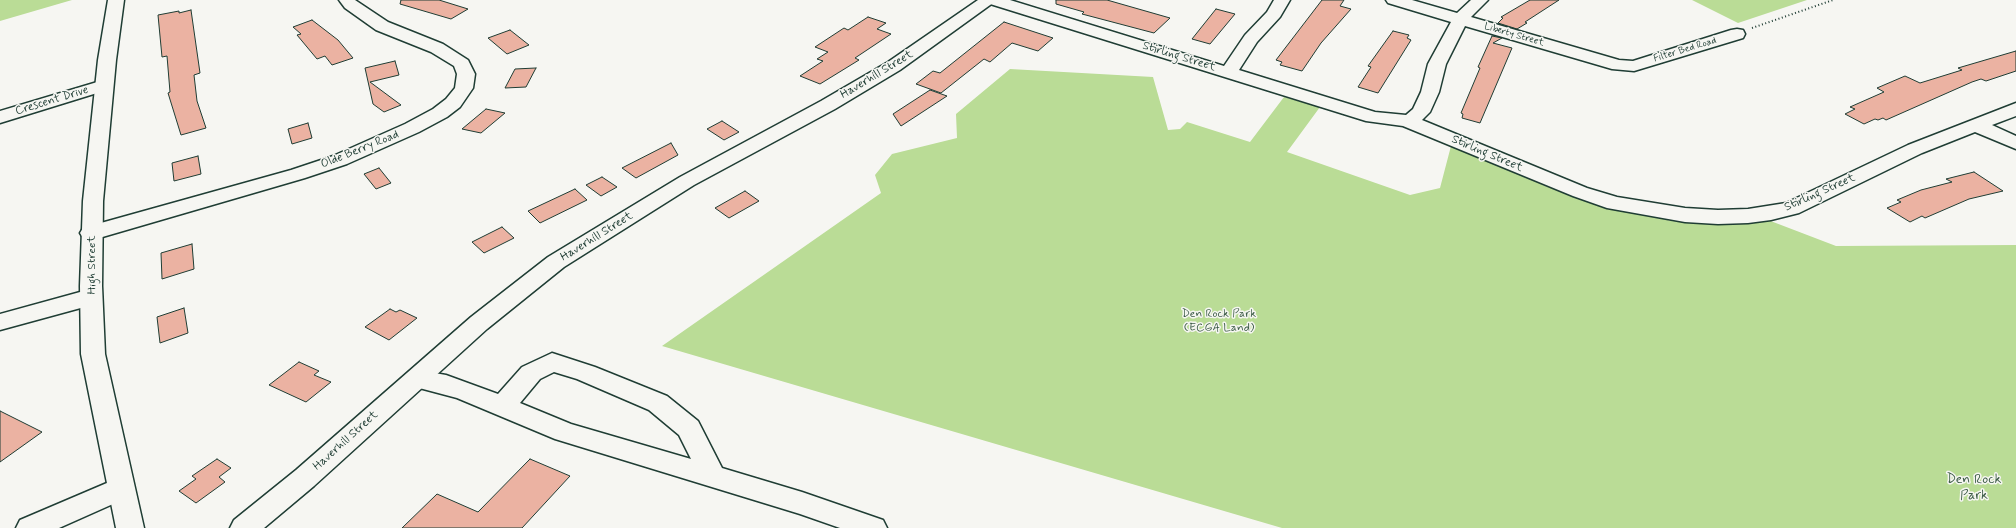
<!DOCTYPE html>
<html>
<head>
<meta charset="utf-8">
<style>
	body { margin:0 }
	canvas { display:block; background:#f6f6f2 }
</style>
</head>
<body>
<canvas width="2016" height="528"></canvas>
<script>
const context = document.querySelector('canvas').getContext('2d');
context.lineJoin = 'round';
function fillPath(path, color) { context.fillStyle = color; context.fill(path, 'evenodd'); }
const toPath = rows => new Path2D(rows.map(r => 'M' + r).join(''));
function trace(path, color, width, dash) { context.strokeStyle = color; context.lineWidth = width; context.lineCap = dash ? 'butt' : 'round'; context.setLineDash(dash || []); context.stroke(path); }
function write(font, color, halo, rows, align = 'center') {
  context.font = font + ' Mynerve,sans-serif'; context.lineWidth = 3; context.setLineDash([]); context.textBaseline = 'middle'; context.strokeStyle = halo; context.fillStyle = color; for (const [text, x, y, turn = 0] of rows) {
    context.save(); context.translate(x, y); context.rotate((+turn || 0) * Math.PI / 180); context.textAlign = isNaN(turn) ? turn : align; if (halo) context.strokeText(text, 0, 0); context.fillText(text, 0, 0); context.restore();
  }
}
fillPath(toPath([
	[0,0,72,0,0,21],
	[1692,0,1807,0,1738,23],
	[1010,69,1153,77,1168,130,1180,129,1187,122,1250,142,1284,97,1320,107,1287,152,1410,195,1440,188,1451,146,1507,167,1545,186,1598,204,1672,221,1728,225,1768,220,1836,246,2016,245,2016,528,1282,528,662,346,881,193,875,175,892,154,957,138,956,114]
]), '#badc96');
const building = toPath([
	[401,0,439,0,468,9,451,19,400,4,401,0],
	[1056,0,1107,0,1170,18,1154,33,1082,14,1084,12,1056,4,1056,0],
	[1322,0,1344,0,1340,6,1351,9,1321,43,1302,71,1280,65,1282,62,1276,60,1322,0],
	[1530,0,1559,0,1525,22,1527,23,1517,29,1498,23,1503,18,1501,17,1530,0],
	[1216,9,1235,14,1210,44,1192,39,1216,9],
	[191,10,200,73,194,75,197,101,206,128,181,135,168,93,170,92,167,56,162,57,158,15,179,11,179,13,191,10],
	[868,17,886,23,877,29,891,34,855,58,859,60,820,84,800,76,823,61,817,59,828,52,815,47,844,28,848,30,868,17],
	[312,20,338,40,353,58,332,65,325,56,317,59,297,35,301,34,293,27,312,20],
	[1004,22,1053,38,1038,51,1012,43,990,62,984,59,941,93,916,84,933,71,940,73,1004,22],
	[510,30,529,45,507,54,488,38,510,30],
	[1393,31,1409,35,1407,38,1411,40,1378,93,1358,87,1371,67,1368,66,1393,31],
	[1492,36,1502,38,1493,43,1512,48,1480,123,1462,118,1463,114,1461,113,1480,68,1478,67,1492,36],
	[2016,51,2016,71,1986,81,1981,79,1972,82,1886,120,1883,118,1878,120,1875,119,1864,124,1845,114,1855,109,1850,107,1884,92,1877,88,1905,76,1920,83,1962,70,1958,68,2016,51],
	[395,61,399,75,370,82,401,105,384,112,373,104,365,68,395,61],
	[536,68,526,87,505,88,515,69,536,68],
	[930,90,947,96,901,126,893,114,930,90],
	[486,109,505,113,481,133,462,129,486,109],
	[722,121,739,132,724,140,707,129,722,121],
	[308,123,312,138,292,144,288,129,308,123],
	[671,143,678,155,636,178,622,168,671,143],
	[198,156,201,174,174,181,172,163,198,156],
	[379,168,391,183,376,189,364,174,379,168],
	[1974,172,2003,191,1969,199,1925,218,1922,216,1910,222,1887,208,1901,202,1897,200,1921,190,1952,182,1946,179,1974,172],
	[602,177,617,187,601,196,586,185,602,177],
	[575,189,587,200,540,223,528,211,575,189],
	[745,191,759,201,729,218,715,208,745,191],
	[502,227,514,238,484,253,472,242,502,227],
	[192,244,194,269,162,279,161,253,192,244],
	[184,308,188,333,160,343,157,317,184,308],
	[390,309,396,312,400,310,417,318,389,340,365,327,390,309],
	[299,362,319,371,314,375,331,382,306,402,269,385,299,362],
	[0,411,42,432,0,462,0,411],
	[217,459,231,468,219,477,225,482,196,503,179,491,196,479,192,476,217,459],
	[530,459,570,476,522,528,402,528,437,494,478,512,530,459]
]);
fillPath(building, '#ebb2a2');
trace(building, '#1f3d34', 1);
const minor = toPath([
	[339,0,355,0,388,22,443,44,468,60,475,74,473,88,460,107,447,117,419,132,347,164,305,178,99,238,91,240,83,238,80,233,83,228,291,170,333,156,405,124,433,109,446,99,455,88,457,74,454,66,431,52,376,30,345,8,339,0],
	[985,0,1010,0,1224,66,1245,35,1267,12,1274,0,1290,0,1280,17,1257,42,1239,70,1375,112,1406,115,1413,109,1421,92,1428,64,1451,22,1388,3,1386,0,1412,0,1457,13,1471,0,1488,0,1471,17,1619,60,1633,61,1731,30,1737,29,1743,30,1745,34,1743,38,1634,71,1612,69,1465,26,1446,64,1439,92,1430,112,1422,120,1587,188,1617,197,1685,208,1718,210,1748,209,1786,203,1908,145,2016,103,2016,116,1992,125,2016,136,2016,149,1975,132,1922,153,1799,213,1771,220,1748,223,1718,224,1685,222,1607,208,1573,196,1403,126,1366,121,987,3,985,0],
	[104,80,110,81,113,85,110,89,0,123,0,111,104,80],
	[91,289,99,291,102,297,99,303,0,330,0,314,91,289],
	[552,353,595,367,667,396,698,421,722,468,802,492,883,520,887,528,840,528,800,514,555,439,457,398,408,385,405,379,408,373,417,370,446,375,498,394,522,367,552,353],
	[554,372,577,379,649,410,679,435,691,459,571,424,520,403,540,379,554,372],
	[121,477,131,480,134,488,131,496,59,528,16,528,20,520,121,477]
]);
const major = toPath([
	[108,0,124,0,116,60,103,201,102,286,105,354,144,528,116,528,81,354,80,286,83,201,98,60,108,0],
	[978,0,997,0,900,70,835,109,694,185,564,267,487,329,314,486,264,528,230,528,234,520,296,470,471,317,548,257,680,177,821,101,888,62,978,0]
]);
trace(minor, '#1f3d34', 3);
trace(major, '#1f3d34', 3);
trace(toPath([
	[1752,28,1833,0]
]), '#1f3d34', 2, [1, 2.5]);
fillPath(minor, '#f6f6f2');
fillPath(major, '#f6f6f2');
write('10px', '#1f3d34', '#f6f6f2', [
	["Liberty Street",1514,35,16],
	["Filter Bed Road",1685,50,-17]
]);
write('12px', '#1f3d34', '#f6f6f2', [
	["Stirling Street",1179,57,17],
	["Haverhill Street",877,75,-31],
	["Crescent Drive",52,101,-17],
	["Olde Berry Road",360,150,-22],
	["Stirling Street",1487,154,23],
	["Stirling Street",1820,193,-24],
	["Haverhill Street",597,237,-32],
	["High Street",92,265,-90],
	["Haverhill Street",346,441,-42]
]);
write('12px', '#3e5d48', '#f6f6f2', [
	["Den Rock Park",1219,314],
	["(ECGA Land)",1219,328]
]);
write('14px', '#3e5d48', '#f6f6f2', [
	["Den Rock",1974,480],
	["Park",1974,496]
]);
</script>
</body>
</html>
